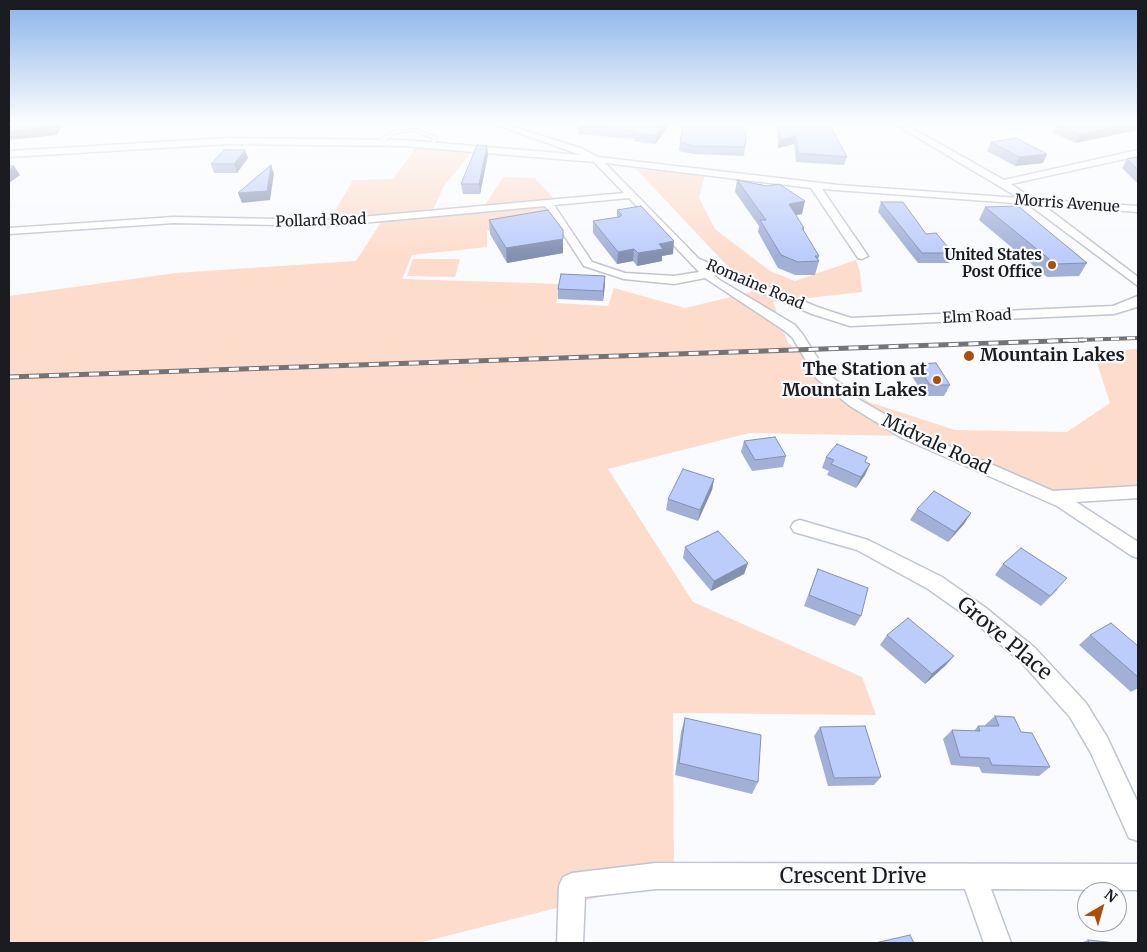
<!DOCTYPE html>
<html>
<head>
<meta charset="utf-8">
<style>
	body { margin:0 }
	#map { position:relative; width:1147px; height:952px; overflow:hidden; background:#f9fbfe; font-family:Merriweather,serif }
	canvas { display:block }
	.frame { position:absolute; inset:0; border:10px solid #1a1c21; pointer-events:none }
	.north { position:absolute; left:1077px; top:882px; width:50px; height:50px; box-sizing:border-box; background:#f9fbfe; border:1px solid #a0a2a6; border-radius:50%; rotate:38deg; font-size:14px; font-weight:700; line-height:20px; text-align:center; color:#1a1c21 }
	.north::after { content:''; display:block; margin:auto; width:18px; height:22px; background:#ae4e05; clip-path:polygon(50% 0,100% 100%,50% 72%,0 100%) }
</style>
</head>
<body>
<div id="map">
<canvas width="1147" height="952"></canvas>
<div class="frame"></div>
<div class="north">N</div>
</div>
<script>
const context = document.querySelector('canvas').getContext('2d');
context.lineJoin = 'round';
function fillPath(path, color) { context.fillStyle = color; context.fill(path, 'evenodd'); }
const toPath = rows => new Path2D(rows.map(r => 'M' + r).join(''));
function trace(path, color, width, dash) { context.strokeStyle = color; context.lineWidth = width; context.lineCap = dash ? 'butt' : 'round'; context.setLineDash(dash || []); context.stroke(path); }
function write(font, color, halo, rows, align = 'center') {
  context.font = font + ' Merriweather,serif'; context.lineWidth = 4.5; context.setLineDash([]); context.textBaseline = 'middle'; context.strokeStyle = halo; context.fillStyle = color; for (const [text, x, y, turn = 0] of rows) {
    context.save(); context.translate(x, y); context.rotate((+turn || 0) * Math.PI / 180); context.textAlign = isNaN(turn) ? turn : align; if (halo) context.strokeText(text, 0, 0); context.fillText(text, 0, 0); context.restore();
  }
}
fillPath(toPath([
	[418,145,474,149,444,186,431,214,482,210,503,177,535,178,558,203,545,205,554,221,487,231,487,247,412,255,402,279,562,284,556,303,608,306,614,288,685,308,752,292,636,169,705,175,699,198,715,229,770,271,795,281,856,260,860,272,862,292,773,302,788,343,869,402,955,430,1067,432,1110,403,1093,351,1138,349,1138,496,1062,500,907,436,749,433,608,469,693,602,862,677,876,715,673,713,674,878,419,943,9,943,9,296,176,273,356,261,383,219,328,223,353,180,393,179],
	[413,259,460,259,455,277,407,276]
]), '#fddccb');
const lane = toPath([
	[416,129,437,137,434,147,430,146,433,139,415,131,396,133,379,144,375,143,393,131,416,129]
]);
const street = toPath([
	[491,123,502,123,583,149,598,157,838,185,1019,198,893,123,903,123,1004,180,1138,150,1138,156,1011,184,1033,199,1138,206,1138,212,1043,205,1138,277,1138,286,1028,204,822,189,868,256,862,259,858,258,811,188,605,163,699,259,820,308,851,318,1113,306,1138,296,1137,307,1114,314,850,326,812,314,710,270,718,279,795,325,803,335,827,373,860,400,912,430,1053,491,1138,486,1138,498,1076,502,1138,542,1138,558,1132,556,1057,506,902,438,850,406,817,379,792,337,785,331,705,278,674,284,624,279,584,266,545,206,329,226,174,223,9,234,9,228,174,217,329,220,624,193,594,162,403,146,228,144,9,157,9,151,228,138,403,140,581,155,491,123],
	[629,198,699,272,674,276,625,273,592,262,554,205,629,198],
	[800,520,868,540,942,577,986,608,1035,648,1086,703,1107,737,1138,803,1138,841,1129,838,1091,753,1070,717,1021,662,972,620,928,589,857,550,794,532,791,527,794,522,800,520],
	[656,863,1138,864,1138,890,991,889,1011,943,984,943,965,889,656,889,585,897,583,943,557,943,559,886,563,877,572,873,656,863]
]);
trace(lane, '#c0c5d4', 2);
trace(street, '#c0c5d4', 3);
fillPath(lane, '#fff');
fillPath(street, '#fff');
const railFar1 = toPath([
	[1047,341,1138,338]
]);
const rail = toPath([
	[9,377,1083,340]
]);
trace(railFar1, '#727478', 4);
trace(rail, '#727478', 5);
trace(railFar1, '#f9fbfe', 2.5, [8]);
trace(rail, '#f9fbfe', 3, [10]);
fillPath(toPath([
	[261,123,322,123,320,125],
	[671,123,655,144,634,141,635,139,578,134,578,125],
	[777,123,829,123,847,157,844,165,796,162,794,144,778,148],
	[1138,123,1076,143,1053,133,1057,125],
	[680,142,745,147,744,156,693,154,679,151],
	[991,142,1047,154,1043,163,1015,166,987,151],
	[487,146,488,155,480,194,463,194,461,184],
	[245,150,248,158,237,173,214,173,211,164],
	[1138,157,1138,184,1122,168,1127,159],
	[737,180,802,214,796,215,804,228,804,231,819,256,818,260,819,261,815,275,795,275,778,268,758,232,759,226,735,192],
	[881,202,953,253,949,263,918,263,878,212],
	[985,207,1087,263,1079,276,1047,277,979,220],
	[617,210,673,254,662,256,662,261,637,266,633,261,617,264,593,233,593,221,617,217],
	[489,220,563,230,563,253,507,263,490,234],
	[605,276,603,301,558,299,558,289],
	[916,364,950,385,944,396,925,396,911,375],
	[744,441,786,456,783,467,752,471,741,452],
	[826,457,867,457,865,462,870,464,865,475,856,488,827,475,829,471,822,468],
	[714,479,712,490,698,521,666,510,668,499],
	[917,509,971,513,964,524,948,542,910,520],
	[685,547,748,563,744,574,711,591,683,558],
	[1003,564,1058,589,1041,606,995,575],
	[818,569,861,616,855,626,804,606],
	[887,635,946,665,925,684,880,645],
	[1090,635,1138,646,1138,688,1131,692,1079,645],
	[995,716,1021,732,1050,767,1039,776,982,773,979,767,951,765,943,739,952,730,974,731,978,726,986,726,985,725],
	[685,718,758,782,752,794,675,775,681,732],
	[820,727,881,777,874,785,828,786,814,736],
	[1088,940,1116,943,1080,943]
]), '#a2b0d8');
fillPath(toPath([
	[54,123,63,123,57,135,9,140,9,131],
	[665,123,671,123,655,144,656,136],
	[1136,123,1138,123,1138,130,1076,143,1080,134],
	[796,136,794,144,778,148,780,140],
	[487,146,488,155,480,194,479,184],
	[245,150,248,158,237,173,234,164],
	[1047,154,1043,163,1015,166,1019,157],
	[271,165,274,174,270,200,242,203,238,193],
	[14,166,20,175,9,183,9,170],
	[805,201,802,214,786,217,789,204],
	[563,239,563,253,507,263,506,248],
	[674,241,673,254,662,256,662,261,637,266,638,253,659,244],
	[634,249,633,261,617,264,618,252],
	[605,276,605,286,603,301,603,291],
	[870,464,865,475,856,488,861,477],
	[714,479,712,490,698,521,700,510],
	[971,513,964,524,948,542,955,532],
	[748,563,744,574,711,591,714,581],
	[954,656,946,665,925,684,932,674]
]), '#8490b0');
const building = toPath([
	[10,123,54,123,52,127,9,131,9,124,10,123],
	[580,123,665,123,656,136,635,133,637,131,578,125,580,123],
	[683,123,741,123,746,136,745,147,694,146,680,142,683,123],
	[779,123,829,123,847,157,798,153,796,136,780,140,779,123],
	[1065,123,1136,123,1080,134,1057,125,1065,123],
	[1016,138,1047,154,1019,157,991,142,1016,138],
	[477,145,487,146,479,184,461,184,477,145],
	[224,150,245,150,234,164,211,164,224,150],
	[1138,157,1138,170,1127,159,1138,157],
	[271,165,267,191,238,193,271,165],
	[9,166,14,166,9,170,9,166],
	[737,180,767,186,779,184,805,201,789,204,804,228,802,228,819,256,815,256,819,261,798,262,781,255,760,220,766,220,737,180],
	[881,202,903,202,926,234,936,233,953,253,922,253,881,202],
	[641,206,674,241,659,244,663,249,638,253,634,249,618,252,593,221,619,217,622,215,617,210,641,206],
	[1018,206,1087,263,1055,264,985,207,1018,206],
	[548,210,563,230,563,239,506,248,489,220,548,210],
	[561,274,605,276,603,291,558,289,561,274],
	[936,363,950,385,930,385,916,364,936,363],
	[775,437,786,456,755,460,744,441,775,437],
	[837,444,867,457,865,462,870,464,861,477,831,464,834,460,826,457,837,444],
	[683,469,714,479,700,510,668,499,683,469],
	[934,491,971,513,955,532,917,509,934,491],
	[718,531,748,563,714,581,685,547,718,531],
	[1021,548,1067,578,1050,596,1003,564,1021,548],
	[818,569,868,588,861,616,809,595,818,569],
	[908,618,954,656,932,674,887,635,908,618],
	[1111,623,1138,646,1138,677,1090,635,1111,623],
	[995,716,1014,717,1021,732,1032,733,1050,767,992,765,989,758,960,757,952,730,980,731,978,726,999,726,995,716],
	[685,718,761,735,758,782,679,763,685,718],
	[865,726,881,777,834,778,820,727,865,726],
	[910,935,914,943,875,943,910,935],
	[1088,940,1116,943,1089,943,1088,940]
]);
fillPath(building, '#bccdfb');
trace(building, '#8490b0', 1);
const sky = context.createLinearGradient(0, 0, 0, 256);
sky.addColorStop(0, '#8ab3e9');
sky.addColorStop(0.48, '#fcfdff');
sky.addColorStop(1, '#fcfdff00');
context.fillStyle = sky;
context.fillRect(0, 0, 1147, 256);
for (const [x, y, r, color] of [
	[1052,265,5,"#ae4e05"],
	[969,356,6,"#ae4e05"],
	[937,380,5,"#ae4e05"]
]) { const dot = new Path2D(); dot.arc(x, y, r, 0, 2 * Math.PI); context.fillStyle = color; context.fill(dot); trace(dot, '#f9fbfe', 2); }
write('15px', '#1a1c21', '#f9fbfe', [
	["Morris Avenue",1067,204,4],
	["Pollard Road",321,221,-2],
	["Romaine Road",755,285,23],
	["Elm Road",977,317,-3]
]);
write('bold 15px', '#1a1c21', '#f9fbfe', [
	["United States",1042,256],
	["Post Office",1042,273]
], 'right');
write('bold 18px', '#1a1c21', '#f9fbfe', [
	["Mountain Lakes",980,356],
	["The Station at",927,370,"right"],
	["Mountain Lakes",927,391,"right"]
], 'left');
write('18px', '#1a1c21', '#f9fbfe', [
	["Midvale Road",936,445,25]
]);
write('21px', '#1a1c21', '#f9fbfe', [
	["Grove Place",1004,639,40],
	["Crescent Drive",853,877]
]);
</script>
</body>
</html>
